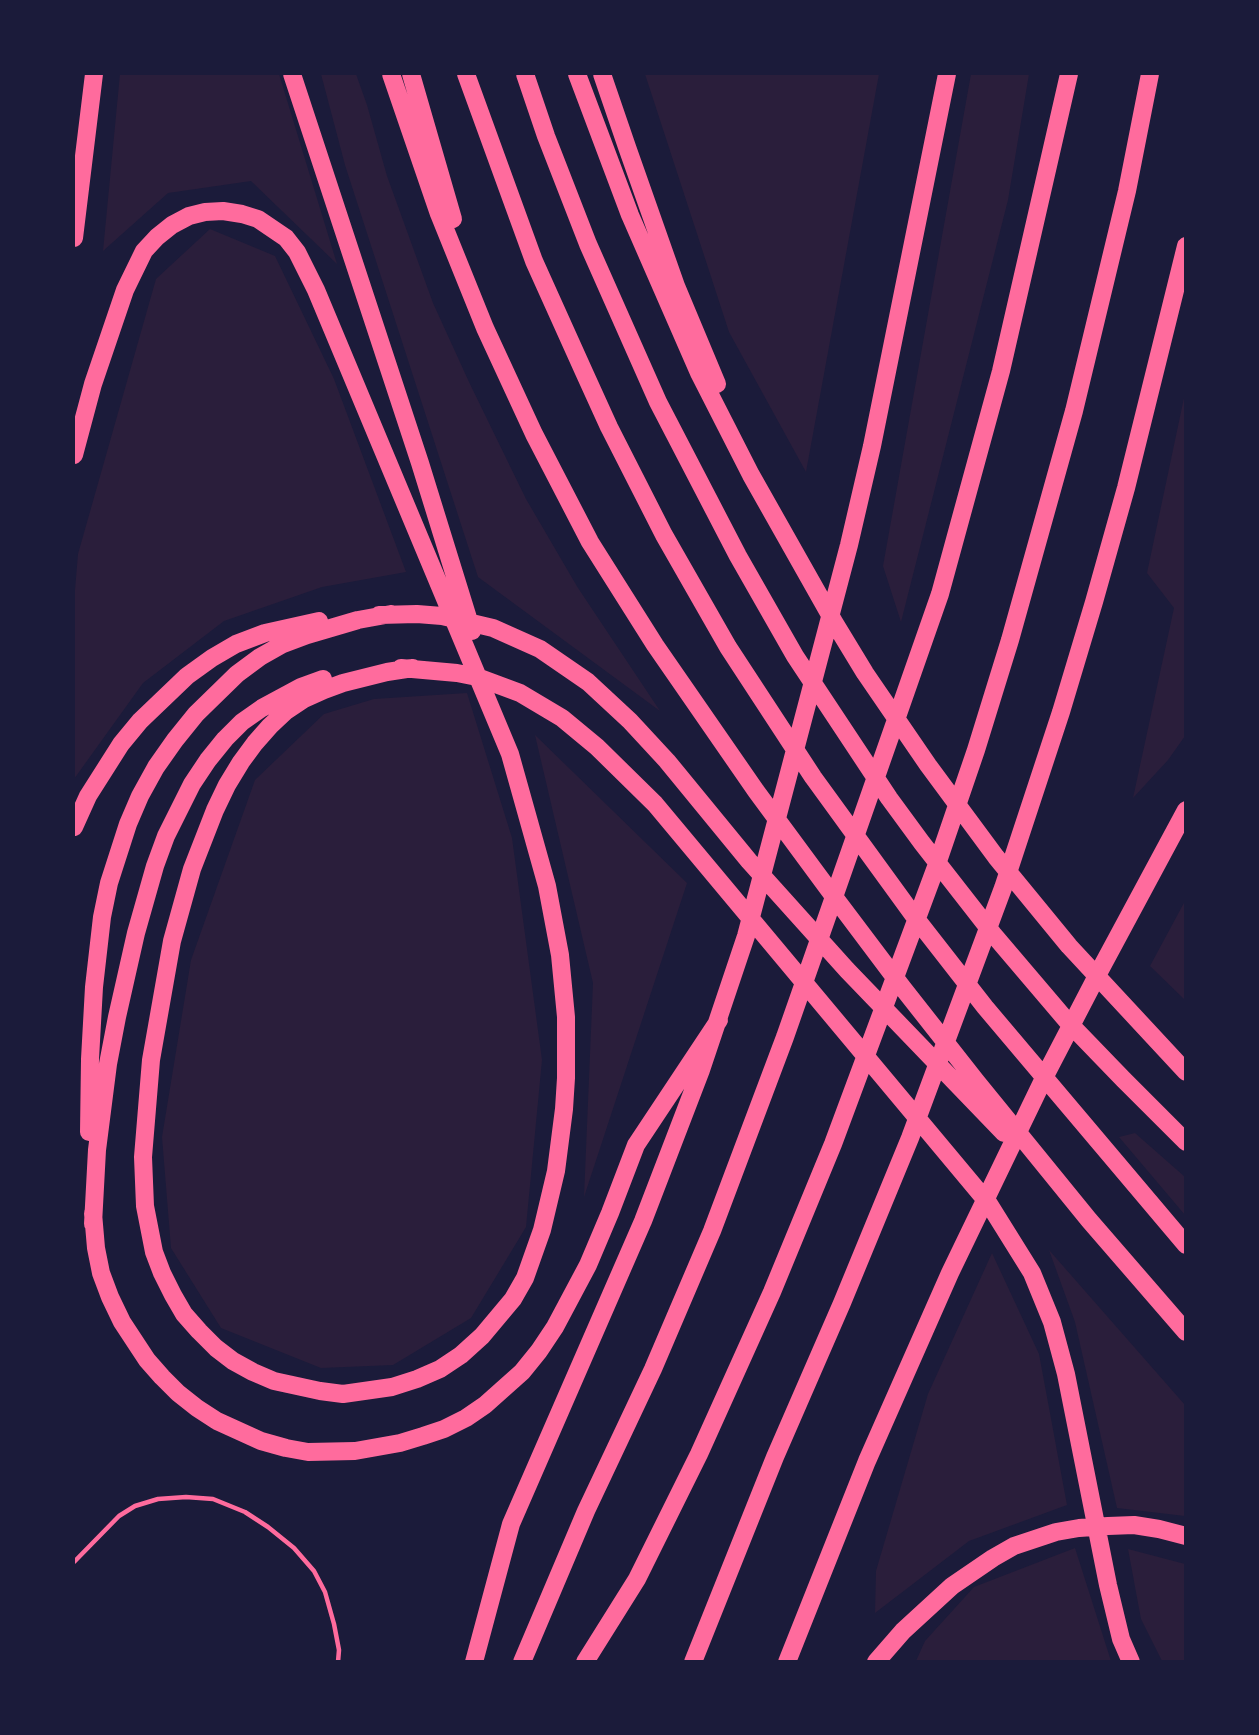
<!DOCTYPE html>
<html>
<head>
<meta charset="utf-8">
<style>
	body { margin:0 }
	#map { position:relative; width:1259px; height:1735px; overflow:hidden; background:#1b1b3a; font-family:"Alegreya Sans",sans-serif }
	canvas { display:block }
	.frame { position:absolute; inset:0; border:75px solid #1b1b3a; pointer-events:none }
</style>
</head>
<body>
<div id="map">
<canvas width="1259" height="1735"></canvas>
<div class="frame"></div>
</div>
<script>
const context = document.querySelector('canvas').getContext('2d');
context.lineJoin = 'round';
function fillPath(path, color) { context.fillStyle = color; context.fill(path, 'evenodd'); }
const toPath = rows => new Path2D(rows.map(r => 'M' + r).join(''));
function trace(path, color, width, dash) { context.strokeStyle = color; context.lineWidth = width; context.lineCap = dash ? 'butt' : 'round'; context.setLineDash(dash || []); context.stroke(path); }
fillPath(toPath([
	[120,74,279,74,337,264,251,181,168,193,103,251],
	[321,74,356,74,367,105,387,176,433,303,469,382,526,499,578,588,660,711,478,577,345,165],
	[645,74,879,74,806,472,729,332],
	[971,74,1029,74,1008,200,901,622,883,566],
	[210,229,275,256,334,379,406,572,322,587,224,621,143,683,74,779,74,602,78,554,156,279],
	[1185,393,1185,736,1168,760,1133,798,1174,608,1147,573],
	[467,693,512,838,542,1060,526,1227,471,1318,393,1365,321,1368,221,1328,171,1248,162,1137,191,960,255,780,324,714,374,699],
	[535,735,687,883,584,1197,593,983],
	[1185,901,1185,1000,1150,966],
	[1135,1133,1185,1177,1185,1215,1119,1137],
	[1049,1250,1185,1405,1185,1516,1117,1508,1075,1322],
	[992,1253,1039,1354,1067,1505,969,1541,875,1613,876,1571,928,1394],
	[1075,1548,1111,1661,916,1661,925,1641,974,1587],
	[1128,1549,1185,1564,1185,1661,1162,1661,1141,1619]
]), '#2a1e3b');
trace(toPath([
	[74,1562,119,1516,135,1506,158,1499,186,1497,213,1499,245,1512,268,1527,294,1548,314,1571,325,1592,334,1624,339,1650,338,1662]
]), '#ff6b9d', 4.5);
trace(toPath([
	[292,74,420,463,472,631],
	[391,74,439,214,485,328,534,434,590,542,655,645,756,791,829,890,902,987,976,1081,1089,1220,1186,1332],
	[411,74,453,219],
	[466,74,534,261,584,372,609,427,664,535,728,647,813,777,914,916,985,1007,1186,1245],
	[525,74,546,136,588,244,658,402,738,556,795,656,889,798,922,843,993,934,1067,1021,1123,1079,1186,1142],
	[577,74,630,215,699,373,751,475,834,622,865,673,928,765,996,857,1069,946,1186,1072],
	[602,74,627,147,676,286,717,384],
	[74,238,94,74],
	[74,455,93,384,125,290,144,251,157,237,172,225,189,216,205,212,223,211,242,214,258,219,286,238,297,252,316,290,510,754,547,886,560,955,566,1017,566,1078,564,1109,556,1171,542,1230,525,1278,513,1299,482,1336,461,1355,440,1369,417,1379,392,1387,343,1394,320,1391,274,1381,253,1372,233,1361,216,1348,199,1331,184,1314,173,1295,162,1273,154,1252,145,1206,143,1157,151,1060,172,941,192,869,215,810,227,785,241,762,255,743,270,726,286,711,304,699,324,690,343,683,387,672,413,668],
	[379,615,417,614,442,616,493,628,540,649,588,682,630,721,667,761,749,861,847,970,1004,1133],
	[401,668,457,673,477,677,520,693,562,718,597,747,655,804,989,1204,1032,1273,1052,1322,1066,1374,1108,1585,1121,1639,1131,1662],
	[74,827,88,796,121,744,140,721,187,676,212,658,236,644,265,633,319,621],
	[89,1132,90,1059,94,987,102,917,109,883,128,824,140,796,156,767,175,740,196,714,237,674,260,657,283,644,307,635,358,620,391,614],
	[93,1213,96,1248,101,1273,110,1297,122,1322,147,1360,162,1377,178,1393,197,1408,217,1421,261,1441,286,1448,308,1452,355,1451,400,1443,423,1436,444,1429,466,1418,485,1405,522,1372,539,1351,555,1327,588,1265,610,1213,636,1145,719,1020],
	[93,1224,97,1150,108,1064,117,1017,136,933,155,866,166,836,192,784,208,760,225,739,242,722,262,708,301,687,323,679],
	[474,1662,511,1524,643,1221,701,1070,746,936,849,545,872,446,947,74],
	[522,1662,586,1511,653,1369,712,1231,785,1037,940,594,1001,371,1069,74],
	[585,1662,637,1579,699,1454,772,1292,833,1144,936,867,976,750,1010,640,1074,411,1127,191,1150,74],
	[693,1662,775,1457,842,1303,910,1138,1003,888,1061,712,1094,602,1126,488,1186,246],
	[787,1662,867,1461,950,1273,1046,1074,1100,970,1186,810],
	[876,1662,903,1631,952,1586,993,1558,1014,1546,1056,1532,1079,1528,1108,1526,1134,1525,1159,1529,1186,1536]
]), '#ff6b9d', 18);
</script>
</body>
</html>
